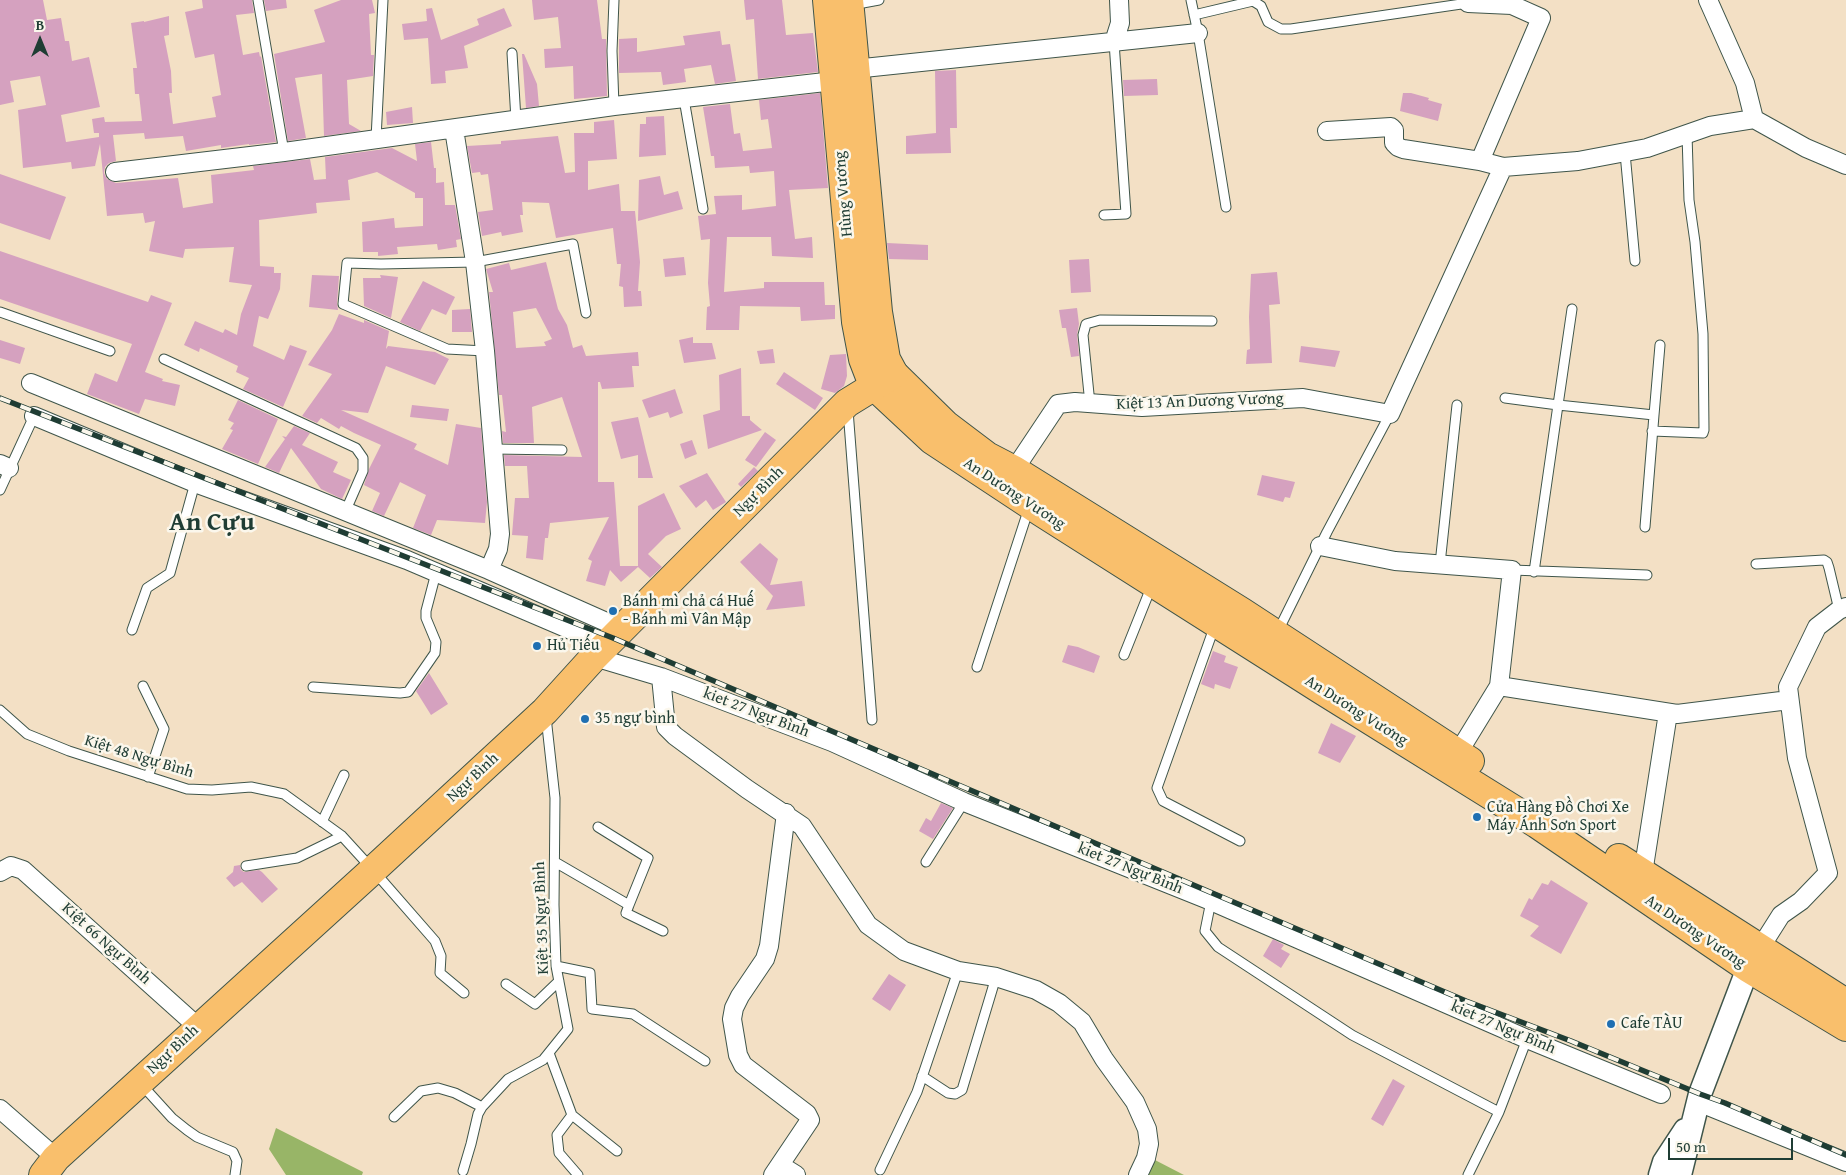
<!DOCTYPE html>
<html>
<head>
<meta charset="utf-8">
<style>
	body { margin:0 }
	#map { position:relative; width:1846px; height:1175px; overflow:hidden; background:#f3e0c5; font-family:"Gentium Book Plus",serif }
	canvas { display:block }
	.north { position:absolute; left:15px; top:15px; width:50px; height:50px; -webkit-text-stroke:4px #fbf7ec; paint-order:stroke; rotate:0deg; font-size:14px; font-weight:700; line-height:20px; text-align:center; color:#1f3d34 }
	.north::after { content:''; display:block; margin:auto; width:18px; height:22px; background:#1f3d34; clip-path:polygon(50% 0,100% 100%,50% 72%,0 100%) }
	.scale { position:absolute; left:1668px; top:1138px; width:125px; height:22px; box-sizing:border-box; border:2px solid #1f3d34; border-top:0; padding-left:6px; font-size:15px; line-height:18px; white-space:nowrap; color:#1f3d34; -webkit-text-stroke:4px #fbf7ec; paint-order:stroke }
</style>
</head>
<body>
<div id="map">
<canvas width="1846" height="1175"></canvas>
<div class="north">B</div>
<div class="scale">50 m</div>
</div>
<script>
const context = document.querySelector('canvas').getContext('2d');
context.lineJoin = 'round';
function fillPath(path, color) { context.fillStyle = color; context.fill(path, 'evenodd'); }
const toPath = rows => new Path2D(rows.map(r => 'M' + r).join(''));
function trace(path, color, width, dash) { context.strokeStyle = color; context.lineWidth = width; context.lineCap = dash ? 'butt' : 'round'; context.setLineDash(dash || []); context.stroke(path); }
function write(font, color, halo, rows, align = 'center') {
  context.font = font + ' "Gentium Book Plus",serif'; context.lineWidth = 5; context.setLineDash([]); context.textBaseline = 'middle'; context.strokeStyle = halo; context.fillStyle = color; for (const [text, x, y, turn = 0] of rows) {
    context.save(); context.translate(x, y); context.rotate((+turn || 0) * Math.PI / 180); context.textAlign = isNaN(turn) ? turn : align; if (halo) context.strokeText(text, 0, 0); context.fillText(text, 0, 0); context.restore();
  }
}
fillPath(toPath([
	[276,1128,363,1172,362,1175,286,1175,269,1149],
	[1153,1159,1184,1175,1145,1175]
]), '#98b567');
fillPath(toPath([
	[0,0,43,0,47,20,61,18,65,41,69,41,72,61,89,57,100,107,61,115,66,142,99,137,99,133,94,133,92,119,104,117,105,122,142,121,139,94,135,94,133,68,137,68,131,23,144,21,144,22,169,16,169,35,164,36,171,71,172,93,169,93,173,124,216,117,212,97,221,95,214,54,195,58,185,12,203,8,202,0,252,0,254,13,236,15,243,55,259,52,260,57,261,56,276,142,249,145,249,144,221,148,221,145,186,151,183,136,145,139,144,133,113,135,116,161,109,163,105,167,104,173,107,179,116,183,178,178,183,208,213,203,211,175,254,170,253,166,310,159,314,180,326,179,325,157,392,148,417,161,415,144,431,142,434,168,436,168,436,183,444,182,445,205,455,205,461,239,456,240,457,247,438,250,437,244,397,247,398,254,378,256,378,252,363,252,362,222,394,218,395,228,423,226,423,198,415,198,415,193,377,172,348,180,350,200,316,203,317,213,259,220,260,266,274,267,274,273,281,273,280,289,268,319,259,316,253,346,284,360,290,345,307,351,283,407,243,389,249,378,236,372,238,366,200,348,199,352,184,345,195,321,223,333,225,329,237,335,241,314,252,285,229,282,234,247,185,249,183,258,149,251,155,221,145,223,143,213,107,216,100,144,95,166,72,169,71,162,23,168,18,110,46,105,40,76,10,81,14,102,0,105],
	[264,0,286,0,287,8,266,11],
	[341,0,372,0,375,13,369,14,371,55,374,55,373,76,347,80,349,124,361,131,324,136,322,74,295,78,306,138,288,141,274,54,325,42,314,10],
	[532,0,597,0,602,39,606,39,607,96,574,99,573,66,545,68,544,49,561,48,558,17,534,20],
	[744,0,782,0,786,35,813,33,818,72,758,79,754,19,746,20],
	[432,8,441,40,479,25,477,19,504,8,512,26,464,46,468,68,445,71,446,83,431,84,428,38,404,40,402,24,427,21,426,9],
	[720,31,722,45,730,44,736,81,715,84,711,65,684,69,686,82,663,85,661,72,619,73,619,39,637,38,637,52,685,45,683,36],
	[522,54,524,54,537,84,539,106,526,108],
	[956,70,957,128,950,128,951,153,906,154,906,136,936,133,935,71],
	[1157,79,1158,95,1124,96,1123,80],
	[820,93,828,188,789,190,795,239,812,237,813,258,772,256,771,237,727,237,724,292,764,288,764,282,824,282,825,305,835,305,835,319,801,321,800,307,740,306,739,330,706,330,707,307,710,306,708,283,710,239,701,240,698,216,716,214,714,196,742,195,742,210,776,206,774,171,750,173,749,166,715,168,714,156,711,156,703,107,730,104,734,134,740,133,743,151,772,148,768,119,761,120,759,100],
	[1403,93,1411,93,1429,98,1428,100,1442,104,1438,121,1400,111],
	[412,107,413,123,387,125,386,112],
	[664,116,666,155,639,157,640,124,646,124,646,117],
	[614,120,617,159,588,161,588,190,619,184,621,211,635,211,640,262,638,291,641,291,642,306,624,307,623,287,619,286,621,264,617,264,613,228,556,238,549,203,522,202,523,215,520,215,523,232,502,236,501,232,482,236,478,212,493,210,488,174,481,175,480,172,472,173,467,146,501,144,501,141,514,140,558,136,565,173,575,172,574,133,594,133,594,122],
	[0,174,66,197,50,240,0,223],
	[660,176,664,195,678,191,683,209,638,221,639,180],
	[887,243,928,245,928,260,889,259],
	[0,251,148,302,151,295,172,303,145,372,163,379,162,381,180,385,175,406,145,399,139,414,87,394,95,373,117,382,132,344,0,299],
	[684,257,686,275,665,277,663,259],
	[1089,259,1091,292,1071,293,1069,260],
	[546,262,558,309,567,325,573,348,582,345,586,356,638,352,639,366,632,366,634,387,602,389,600,382,598,382,598,482,614,482,620,566,638,566,638,506,664,493,681,529,666,536,648,554,662,567,650,578,638,567,621,582,610,570,605,586,586,581,592,561,588,559,609,517,550,523,548,538,545,538,543,560,526,558,528,536,512,535,515,498,529,498,527,466,505,466,504,455,582,457,562,397,532,407,534,443,503,443,502,431,506,432,502,395,499,395,489,292,493,292,486,269,509,263,511,270],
	[536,308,552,339,544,342,546,346,516,348,513,312],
	[1277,272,1280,304,1269,305,1272,363,1246,364,1247,350,1250,349,1249,317,1251,274],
	[312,275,339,276,337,303,338,310,309,307],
	[380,275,398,277,391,318,364,306,363,278,381,278],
	[423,281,455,297,446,315,432,309,420,331,400,322],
	[1077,308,1079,324,1077,335,1079,356,1071,357,1066,328,1062,328,1059,310],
	[470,309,472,332,452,332,452,310],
	[339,314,364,323,364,320,389,331,386,349,388,346,435,352,449,359,435,385,386,366,368,413,341,410,417,444,414,449,448,465,456,424,481,428,487,502,485,523,437,520,431,535,413,528,426,495,400,482,384,516,372,511,380,493,364,485,369,469,381,445,354,433,341,426,339,429,321,418,317,423,302,416,332,374,308,365,332,330],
	[693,337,693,343,712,343,716,359,684,363,679,340],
	[0,340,25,348,20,364,0,358],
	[1301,346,1340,351,1335,367,1299,362],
	[773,349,775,363,760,364,757,351],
	[846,354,847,376,844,386,835,393,821,389,830,355],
	[741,368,742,416,750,416,750,420,762,430,708,449,703,415,720,410,719,375],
	[784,372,823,398,815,410,776,384],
	[675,389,683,413,670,418,668,412,649,418,642,400],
	[238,400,278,419,258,464,222,449,233,430,230,429,234,423,228,420],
	[412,405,449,409,447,421,410,417],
	[638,417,646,451,653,478,638,478,638,455,621,459,611,422],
	[294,426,310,433,302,445,338,462,333,472,351,480,342,499,321,489,291,448,279,473,265,467,285,439,282,436,286,437],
	[765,432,776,440,756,467,745,460],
	[692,440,697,454,685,459,680,444],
	[754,467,758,471,741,487,738,484],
	[707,473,726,502,713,510,706,500,696,508,679,486],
	[1262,475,1295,482,1290,498,1285,497,1283,502,1257,495],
	[760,543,778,559,770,585,802,581,805,606,766,610,773,596,740,562],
	[1068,645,1078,647,1100,656,1094,673,1062,662],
	[1213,651,1226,656,1224,662,1238,667,1230,689,1215,684,1214,689,1201,684],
	[429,673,448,704,431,715,416,691],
	[1331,723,1356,736,1340,763,1318,753],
	[941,803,953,808,933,839,919,831,926,818,931,821],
	[240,865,241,870,244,872,259,870,262,872,278,889,262,903,242,882,234,887,226,878,233,872,234,866],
	[1551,880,1588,903,1561,954,1530,936,1539,926,1520,916,1529,898,1532,900,1542,883,1548,885],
	[1273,939,1284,945,1281,949,1290,954,1281,968,1263,956],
	[889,974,906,985,890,1011,872,999],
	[1393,1079,1405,1086,1383,1126,1371,1119]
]), '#d5a1bf');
const service = toPath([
	[258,0,284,152],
	[614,0,612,51,614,106],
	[1191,0,1198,33,1226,207],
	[852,5,879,0],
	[1194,15,1253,1,1261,6,1268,22,1281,29,1291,29,1468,3],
	[512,53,516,120],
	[684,99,703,209],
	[376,139,383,0],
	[1625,153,1635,261],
	[1104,215,1126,214,1114,42],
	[0,312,110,351],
	[485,351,447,349,343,304,347,263,381,264,475,262,573,244,586,313],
	[164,359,356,448,363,458,363,471,346,510],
	[1505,398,1558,405,1572,309],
	[1090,404,1083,335,1086,324,1100,320,1212,321],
	[848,410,872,720],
	[1652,431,1703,433,1704,430,1703,334,1695,242,1689,200,1687,134],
	[493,449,562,450],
	[0,490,35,414],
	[1645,527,1654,415],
	[1440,564,1457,405],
	[1756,564,1824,560,1827,562,1829,568,1839,610],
	[1512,570,1647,575],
	[1534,572,1558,405,1654,415,1660,345],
	[1215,625,1157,788,1163,801,1240,841],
	[132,630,147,588,170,573,195,483],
	[1278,631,1327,532,1390,414],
	[1124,655,1152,585],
	[977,667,1029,508],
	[143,686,164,729,148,777],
	[313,687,400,693,408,692,435,653,436,642,426,618,426,611,436,573],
	[0,710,27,734,69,751,187,789,212,790,251,787,284,794,342,836,373,870,435,941,441,956,440,973,464,993],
	[322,822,344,775],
	[555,862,629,905,648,858,598,827],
	[926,862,964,802],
	[246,866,297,858,342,836],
	[1211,901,1205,931,1218,947,1352,1035,1499,1112],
	[629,905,626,913,663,931],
	[556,966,590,973,592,1009,633,1014,705,1061],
	[506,984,535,1004,559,981],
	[549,1053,572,1115,617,1151],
	[922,1076,948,1093,955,1094,962,1090,996,977],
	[142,1085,172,1118,187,1130,197,1137,233,1152,237,1161,235,1175],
	[572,1115,557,1135,559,1153,578,1175],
	[394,1117,421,1091,438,1088,455,1093,482,1107],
	[880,1170,917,1092,958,971],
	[463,1171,471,1144,478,1114,482,1107,508,1079,543,1060,568,1029,556,966,554,905,555,798,546,717],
	[1468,1175,1499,1112,1527,1039]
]);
const minor = toPath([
	[1708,0,1745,83,1754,119],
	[1468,3,1512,5,1541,18,1480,161],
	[1114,42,1120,23,1119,0],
	[854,69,1198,33],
	[1503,167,1578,161,1647,148,1710,126,1754,119,1806,148,1846,165],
	[115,172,284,152,614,106,834,81],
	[31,383,489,570,498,549,500,534,485,351,475,262,454,129],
	[34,416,195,483,407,560,606,645],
	[0,464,9,468],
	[1014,470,1058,404,1075,402,1142,407,1303,398,1390,414,1503,167,1480,161,1403,149,1398,147,1394,143,1394,130,1391,127,1327,131],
	[1320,546,1395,561,1512,570,1499,686,1458,753],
	[489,570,622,629],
	[594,657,661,677,832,742,964,802,1211,901,1527,1039,1661,1094],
	[661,677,666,727,675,736,747,789,802,826,868,925,904,951,958,971,996,977,1036,990,1059,1003,1082,1022,1104,1059,1135,1102,1147,1129,1149,1144,1146,1158,1138,1175],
	[1499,686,1677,714,1789,700],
	[0,872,11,866,23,870,198,1027],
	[1643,873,1668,713],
	[1755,956,1781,915,1801,901,1828,873,1797,758,1788,687,1817,627,1839,610,1846,607],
	[1698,1102,1846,1162],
	[0,1109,56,1158],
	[780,1165,796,1175],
	[773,1175,810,1120,807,1114,743,1065,738,1055,732,1019,734,1008,740,996,765,959,769,946,786,813]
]);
const tertiary = toPath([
	[1660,1175,1664,1162,1685,1130],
	[1680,1175,1700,1094,1748,968]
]);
const primary = toPath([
	[894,374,946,425,987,456,1014,470,1242,612,1470,761],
	[873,385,932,440,1041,512,1320,689,1537,824,1748,968,1846,1027],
	[1619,858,1846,1003]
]);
const trunk = toPath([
	[827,0,856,322,863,359,873,385],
	[43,1175,56,1158,373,870,545,711,594,657,847,403,894,374,886,359,878,312,849,0]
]);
trace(service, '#3f554a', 11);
trace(minor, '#3f554a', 20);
trace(tertiary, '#3f554a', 25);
trace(primary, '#3f554a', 30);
trace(trunk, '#3f554a', 30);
trace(service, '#fff', 9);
trace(minor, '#fff', 18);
trace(tertiary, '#fff', 22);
trace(primary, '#f9bf6c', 28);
trace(trunk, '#f9bf6c', 28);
const rail = toPath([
	[0,398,613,638,1466,1001,1571,1041,1700,1094,1725,1103,1846,1155]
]);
trace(rail, '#1f3d34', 5.5);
trace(rail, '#fbf7ec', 4, [11]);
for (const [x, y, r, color] of [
	[613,611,5,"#1f6fb2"],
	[537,646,5,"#1f6fb2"],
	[585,719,5,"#1f6fb2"],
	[1477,817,5,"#1f6fb2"],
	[1611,1024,5,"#1f6fb2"]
]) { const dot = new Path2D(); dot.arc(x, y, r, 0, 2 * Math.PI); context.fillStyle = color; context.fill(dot); trace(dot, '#fbf7ec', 2); }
write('16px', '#1f3d34', '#fbf7ec', [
	["Hùng Vương",844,194,-95],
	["Kiệt 13 An Dương Vương",1200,402,-2],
	["Ngự Bình",759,492,-45],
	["An Dương Vương",1014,494,33],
	["An Dương Vương",1356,711,32],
	["kiet 27 Ngự Bình",756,713,21],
	["Kiệt 48 Ngự Bình",139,757,17],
	["Ngự Bình",473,778,-43],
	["kiet 27 Ngự Bình",1130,869,22],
	["Kiệt 35 Ngự Bình",542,918,-92],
	["An Dương Vương",1695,932,34],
	["Kiệt 66 Ngự Bình",106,944,42],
	["kiet 27 Ngự Bình",1503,1028,23],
	["Ngự Bình",173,1050,-43]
]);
write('16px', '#1f3d34', '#fbf7ec', [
	["Bánh mì chả cá Huế",623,602],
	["- Bánh mì Vân Mập",623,620],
	["Hủ Tiếu",547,646],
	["35 ngự bình",595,719],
	["Cửa Hàng Đồ Chơi Xe",1487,808],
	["Máy Ánh Sơn Sport",1487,826],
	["Cafe TÀU",1621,1024]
], 'left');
write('bold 26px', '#1f3d34', '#fbf7ec', [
	["An Cựu",212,523]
]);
</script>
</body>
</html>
